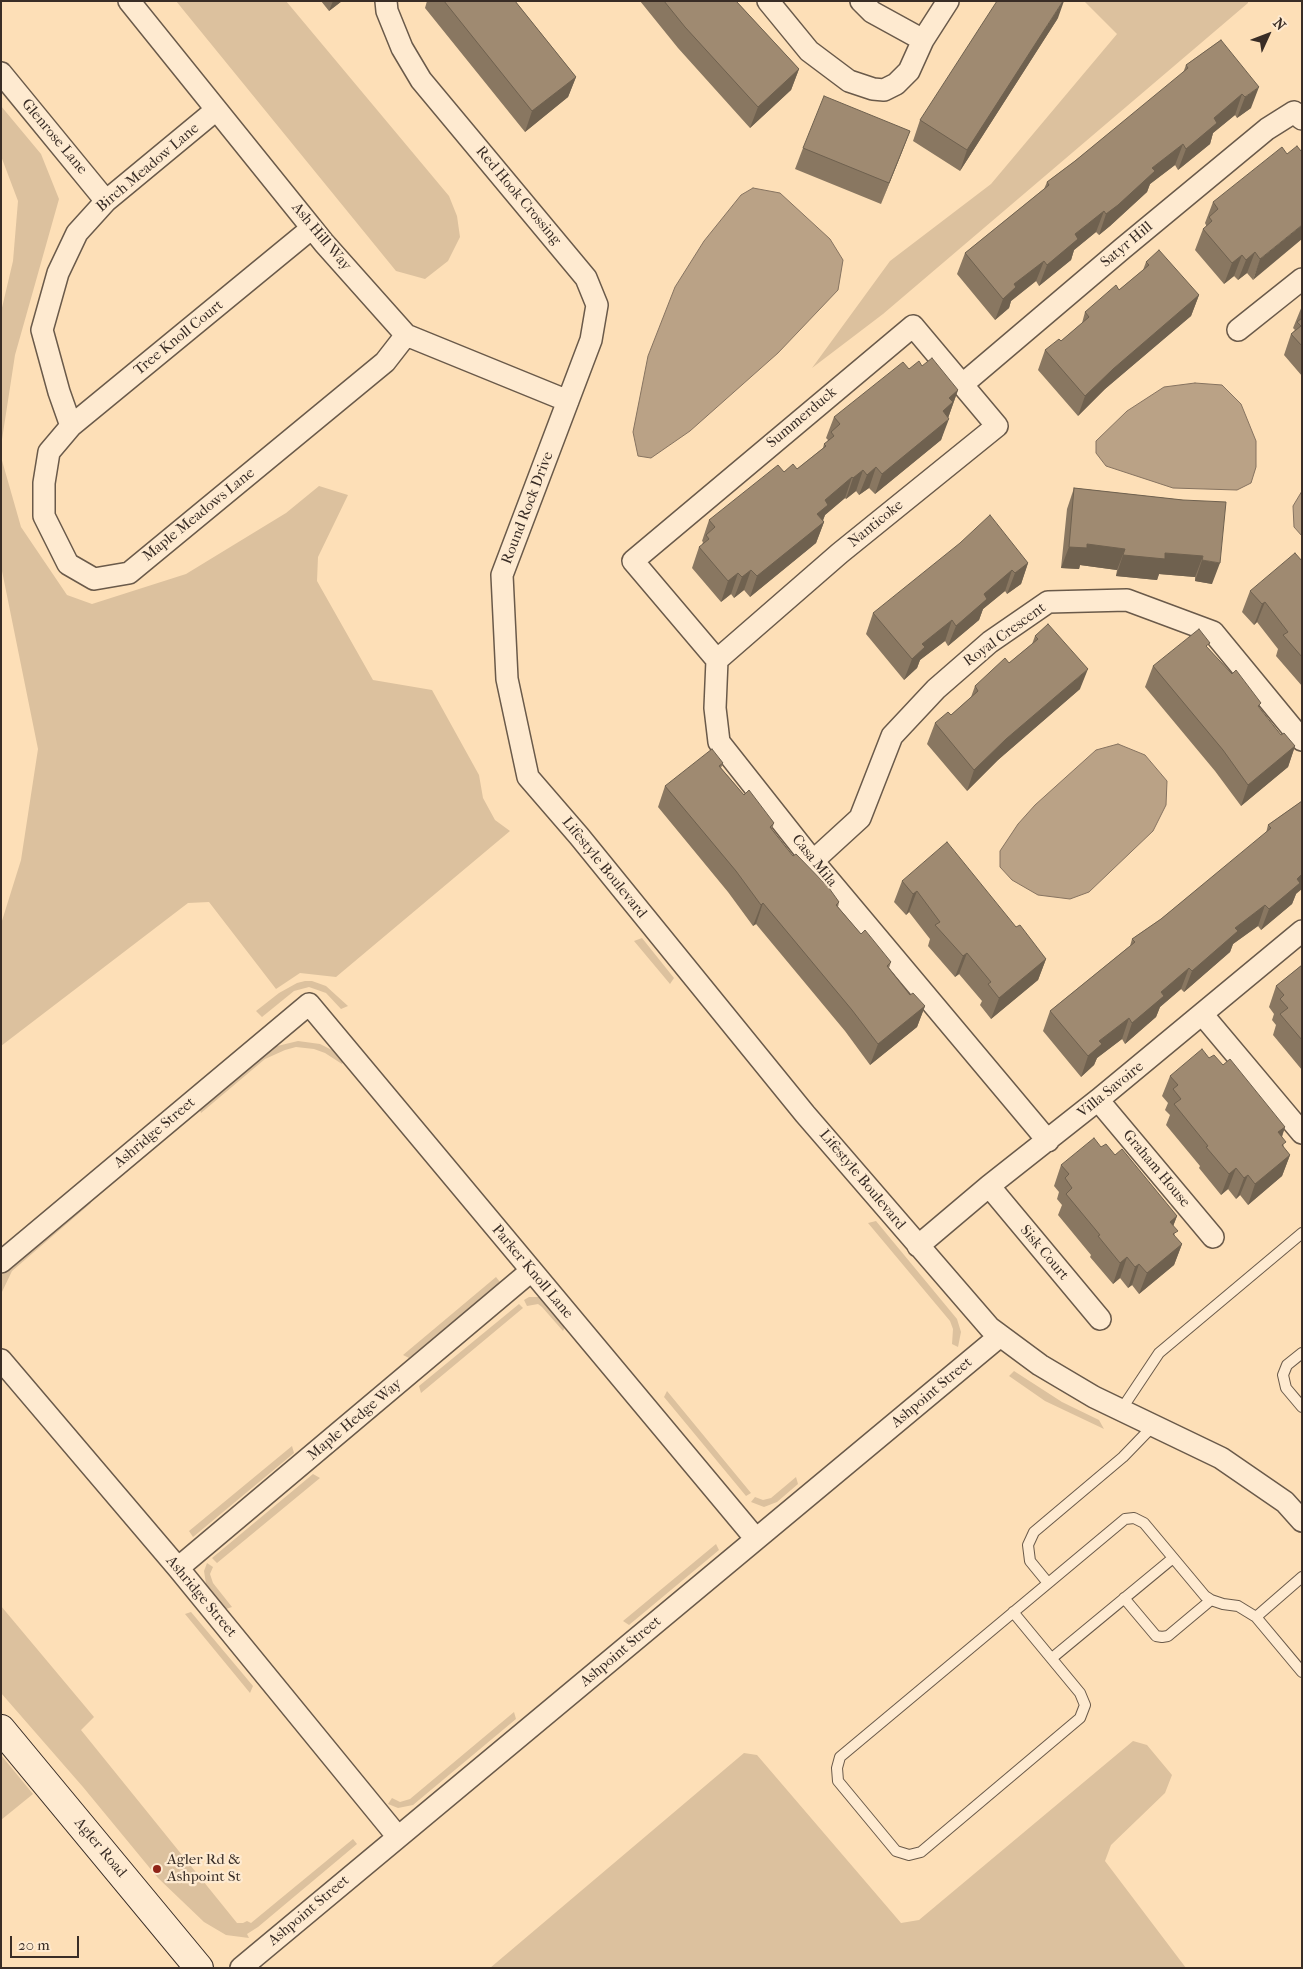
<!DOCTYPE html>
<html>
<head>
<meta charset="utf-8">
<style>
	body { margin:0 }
	#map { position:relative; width:1303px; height:1969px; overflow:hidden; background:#fddfb7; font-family:"IM FELL French Canon",serif }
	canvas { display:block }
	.frame { position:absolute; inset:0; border:2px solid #392d26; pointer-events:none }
	.north { position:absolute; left:1243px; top:10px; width:50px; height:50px; -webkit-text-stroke:4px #feead0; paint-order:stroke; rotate:47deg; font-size:14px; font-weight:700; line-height:20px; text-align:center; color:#392d26 }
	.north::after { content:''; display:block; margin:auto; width:18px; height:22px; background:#392d26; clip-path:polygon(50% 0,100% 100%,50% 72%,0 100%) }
	.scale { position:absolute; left:10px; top:1936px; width:69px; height:22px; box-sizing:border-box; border:2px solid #392d26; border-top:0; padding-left:6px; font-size:15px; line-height:18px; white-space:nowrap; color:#392d26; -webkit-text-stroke:4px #feead0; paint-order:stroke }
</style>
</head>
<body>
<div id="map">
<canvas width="1303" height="1969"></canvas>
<div class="frame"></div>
<div class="north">N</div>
<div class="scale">20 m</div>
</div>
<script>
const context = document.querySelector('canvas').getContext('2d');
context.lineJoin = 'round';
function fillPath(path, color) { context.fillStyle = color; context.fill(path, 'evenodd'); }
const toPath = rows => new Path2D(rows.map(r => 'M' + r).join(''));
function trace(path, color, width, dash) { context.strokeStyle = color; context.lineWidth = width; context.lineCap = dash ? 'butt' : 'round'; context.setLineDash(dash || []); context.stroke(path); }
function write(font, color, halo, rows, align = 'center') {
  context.font = font + ' "IM FELL French Canon",serif'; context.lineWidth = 4.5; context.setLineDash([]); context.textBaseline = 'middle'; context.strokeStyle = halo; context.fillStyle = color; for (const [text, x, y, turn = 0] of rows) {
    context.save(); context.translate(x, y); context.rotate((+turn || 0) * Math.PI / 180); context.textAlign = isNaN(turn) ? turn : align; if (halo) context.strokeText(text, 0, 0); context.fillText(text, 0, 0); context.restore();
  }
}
fillPath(toPath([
	[176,1,286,1,449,196,457,216,460,237,448,261,425,279,396,271],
	[1084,1,1248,1,1248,3,883,314,812,368,890,261,991,184,1117,34],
	[1,106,41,154,59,199,15,355,1,446,1,312,13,261,18,201,1,156],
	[1,457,21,527,67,595,92,604,186,574,286,513,319,486,348,495,318,557,317,581,373,680,432,690,479,775,483,798,495,820,510,831,336,977,300,973,276,989,209,902,188,903,1,1046,1,924,21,860,38,749,1,566],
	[642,938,674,978,670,984,634,941],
	[305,981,312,981,326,986,348,1006,341,1009,326,993,309,987,294,991,262,1017,256,1011,279,993,297,983],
	[298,1041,320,1044,338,1053,345,1059,342,1064,325,1053,314,1049,296,1047,285,1050,265,1059,201,1113,199,1106,273,1047],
	[87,1198,91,1203,12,1271,1,1294,1,1276,6,1269],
	[876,1221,957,1319,961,1332,958,1347,952,1344,953,1329,950,1321,868,1223],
	[496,1277,500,1282,409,1358,403,1355],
	[529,1297,539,1297,544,1300,566,1325,563,1331,542,1307,538,1304,527,1306,524,1300],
	[519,1304,523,1308,421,1393,419,1386],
	[1014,1371,1062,1402,1099,1420,1104,1429,1045,1401,1009,1376],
	[667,1391,751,1493,746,1496,664,1397],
	[292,1446,294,1453,193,1537,189,1531],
	[313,1474,320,1478,217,1563,212,1558],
	[796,1477,798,1484,777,1502,764,1507,751,1502,755,1497,763,1500,771,1498],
	[716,1544,719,1550,629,1625,623,1621],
	[207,1563,213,1567,210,1574,213,1583,232,1607,226,1609,206,1584,204,1571],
	[1,1606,94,1717,81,1730,237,1923,243,1923,247,1921,251,1923,353,1839,357,1844,258,1927,247,1934,249,1938,226,1935,204,1922,158,1878,83,1787,1,1693],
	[191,1612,253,1686,250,1693,185,1614],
	[514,1712,516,1719,413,1805,398,1808,388,1804,392,1798,400,1802,410,1799],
	[1133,1741,1147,1745,1172,1775,1165,1793,1111,1845,1105,1861,1186,1968,490,1968,744,1753,757,1755,901,1923,919,1920],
	[1,1755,33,1794,1,1820]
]), '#dcc19e');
const water = toPath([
	[753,188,780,193,830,239,843,260,838,290,778,353,690,431,651,458,638,456,633,432,648,356,675,287,704,241,741,195,753,188],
	[1195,383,1222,385,1241,404,1256,441,1256,467,1251,483,1237,490,1173,488,1106,466,1096,453,1096,441,1127,411,1164,387,1195,383],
	[1302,491,1302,536,1294,527,1293,506,1302,491],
	[1118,744,1145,755,1167,781,1166,805,1153,831,1089,892,1070,899,1038,895,1012,880,1000,867,1000,851,1018,824,1035,805,1096,750,1118,744]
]);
fillPath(water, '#baa286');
trace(water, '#867360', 1);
const service = toPath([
	[1302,1353,1287,1365,1283,1375,1286,1388,1302,1407],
	[1121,1410,1159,1353,1302,1233],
	[1048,1583,1030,1561,1028,1545,1034,1532,1123,1457,1153,1426],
	[1124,1598,1156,1636,1162,1637,1168,1636,1211,1600],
	[1013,1612,1080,1693,1085,1705,1080,1718,921,1852,909,1855,896,1851,838,1781,837,1768,840,1757,1125,1519,1134,1518,1144,1523,1205,1596,1211,1600,1223,1604,1238,1606,1256,1617,1302,1672],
	[1256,1617,1302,1577],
	[1052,1658,1173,1558]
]);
const minor = toPath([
	[129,1,324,243,406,335,568,401],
	[386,1,387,11,402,48,421,80,586,278,597,305,591,340,502,575,507,679,528,777,579,836,805,1114,990,1328,1040,1365,1094,1397,1221,1458,1285,1502,1302,1521],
	[768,1,809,51,849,81,873,89,884,90,896,84,909,71,923,40,948,1],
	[861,1,872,12,923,40],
	[1,73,106,201],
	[312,228,71,426,49,452,44,483,44,516,68,564,94,579,129,573,385,362,406,335],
	[1238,330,1302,279],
	[963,384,1122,249,1267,129,1294,112,1302,119],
	[71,426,59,392,42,330,58,273,77,233,106,201,216,110],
	[717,660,840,553,997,426,913,326,633,561,717,660,715,708,719,742,813,861,1048,1141],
	[813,861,860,818,892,736,936,689,990,642,1048,602,1127,600,1213,632,1302,740],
	[1202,1014,1302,1133],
	[1098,1100,1213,1237],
	[989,1186,1100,1319],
	[918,1246,989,1186,1098,1100,1302,931],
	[1,1262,309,1004,756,1539],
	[1,1360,178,1568,398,1837],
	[178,1568,531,1271],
	[241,1968,1000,1336]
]);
const secondary = toPath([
	[1,1729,199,1968]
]);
trace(service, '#6a5a4a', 12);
trace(minor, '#6a5a4a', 24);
trace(secondary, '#392d26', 30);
trace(service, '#feead0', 10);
trace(minor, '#feead0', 21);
trace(secondary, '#feead0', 28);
fillPath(toPath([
	[321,1,342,1,329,11],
	[427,1,515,1,576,77,568,97,525,132,425,8],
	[640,1,736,1,799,69,791,90,750,128,678,48],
	[1058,18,960,171,913,141,920,120],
	[1221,40,1251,108,1237,118,1235,115,1213,133,1210,144,1178,170,1175,165,1150,184,1147,192,1110,226,1099,235,1096,232,1074,250,1071,260,1039,286,1036,281,1011,301,1009,308,995,320,957,274,965,253,1044,189,1047,182,1075,161,1183,73,1186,65],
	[910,131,881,204,795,169,803,148],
	[1301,151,1253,280,1247,273,1238,280,1234,276,1224,284,1195,250,1203,229,1206,227,1206,225,1205,223,1213,202,1287,154],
	[1146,262,1199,295,1191,316,1105,389,1078,416,1038,370,1045,350,1061,341,1082,323,1085,312,1119,290,1143,270],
	[1302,306,1302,376,1284,355,1291,334,1295,330,1293,328],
	[922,366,958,390,948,418,941,440,875,494,869,488,859,495,856,491,846,499,845,498,825,515,823,520,824,522,816,543,750,597,744,590,734,598,731,594,721,602,692,568,699,547,702,545,703,542,702,541,709,520,784,472,797,469,823,448,824,444,827,442,828,440,826,438,834,417,909,369],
	[1074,488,1183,500,1212,584,1195,581,1195,577,1159,574,1157,580,1116,576,1117,570,1080,565,1079,569,1061,568,1067,509],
	[1302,561,1302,686,1276,656,1278,649,1257,622,1254,625,1242,612,1250,591],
	[1028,563,1021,584,1007,594,1005,591,983,609,979,620,948,646,945,641,920,660,917,668,904,680,866,634,873,613],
	[1035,636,1080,689,998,760,967,791,927,744,935,723,951,715,971,697,975,686,1009,663,1032,644],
	[1208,648,1281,735,1295,746,1288,767,1241,806,1215,771,1145,687,1153,666],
	[723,763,721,768,744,795,774,823,772,829,793,856,839,902,838,907,861,934,891,962,889,968,910,995,925,1006,917,1027,870,1065,845,1031,756,924,753,926,728,892,658,807,665,786],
	[1302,801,1296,894,1292,904,1261,930,1258,926,1233,944,1230,952,1184,992,1181,989,1160,1007,1156,1017,1125,1044,1122,1039,1097,1058,1094,1065,1081,1077,1043,1031,1050,1011,1130,946,1132,939,1161,919,1266,833,1268,825],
	[902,881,1016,927,1046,959,1038,980,991,1019,980,1005,982,1001,959,974,955,977,928,946,930,939,909,912,906,915,894,902],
	[1302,965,1302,1070,1273,1035,1276,1025,1272,1020,1274,1014,1269,1007,1276,986],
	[1209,1058,1223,1065,1285,1127,1282,1137,1284,1148,1290,1155,1282,1176,1248,1205,1240,1195,1236,1199,1228,1189,1221,1195,1199,1168,1200,1166,1166,1125,1170,1115,1165,1110,1168,1103,1162,1096,1170,1076],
	[1101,1147,1115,1155,1177,1216,1173,1226,1175,1237,1182,1244,1174,1265,1139,1294,1132,1285,1128,1288,1120,1278,1113,1284,1090,1257,1091,1255,1058,1215,1062,1205,1057,1199,1059,1192,1054,1186,1061,1165]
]), '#897761');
fillPath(toPath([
	[333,1,342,1,329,11],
	[1063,1,1064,1,1058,18,960,171,967,150],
	[799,69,791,90,750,128,758,107],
	[576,77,568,97,525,132,532,111],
	[1259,87,1251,108,1237,118,1245,97],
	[1242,94,1235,115,1213,133,1210,144,1178,170,1186,149,1214,118],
	[910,131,902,152,881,204,889,183],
	[1183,144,1175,165,1150,184,1147,192,1110,226,1099,235,1106,214,1152,168],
	[1104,211,1096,232,1074,250,1071,260,1039,286,1047,265,1075,234],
	[1302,225,1302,239,1253,280,1260,259],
	[1255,252,1247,273,1238,280,1246,260],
	[1242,255,1234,276,1224,284,1232,263],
	[1044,261,1036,281,1011,301,1009,308,995,320,1003,299,1014,284],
	[1199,295,1191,316,1105,389,1078,416,1085,396,1113,369],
	[958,390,947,421,949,419,941,440,875,494,882,474,949,398],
	[876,467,869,488,859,495,867,475],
	[863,470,856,491,846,499,853,478],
	[852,477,845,498,825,515,822,523,824,522,816,543,750,597,757,576,817,514,825,500],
	[1087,544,1125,549,1117,570,1080,565,1079,569,1061,568,1069,547],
	[1165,553,1203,556,1195,577,1159,574,1157,580,1116,576,1123,555],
	[1202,560,1220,563,1212,584,1195,581],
	[1028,563,1021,584,1007,594,1015,573],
	[751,570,744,590,734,598,742,577],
	[1012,570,1005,591,983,609,979,620,948,646,956,626,984,594],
	[738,573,731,594,721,602,728,581],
	[1265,602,1257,622,1254,625,1262,604],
	[952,620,945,641,920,660,917,668,904,680,912,659,922,644],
	[1088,669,1080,689,998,760,967,791,974,770,1006,739],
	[1295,746,1288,767,1241,806,1248,785],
	[1302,874,1302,889,1296,894,1292,904,1261,930,1269,909,1297,879],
	[917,891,909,912,906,915,913,894],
	[763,903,756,924,753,926,761,905],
	[1265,905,1258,926,1233,944,1230,952,1184,992,1192,971,1235,928],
	[967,953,959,974,955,977,963,956],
	[1046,959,1038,980,991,1019,999,998],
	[1189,968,1181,989,1160,1007,1156,1017,1125,1044,1132,1023,1161,992],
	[925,1006,917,1027,870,1065,878,1044],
	[1129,1018,1122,1039,1097,1058,1094,1065,1081,1077,1088,1056,1099,1041],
	[1285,1127,1278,1147,1278,1132],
	[1290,1155,1282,1176,1248,1205,1255,1184],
	[1236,1168,1228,1189,1221,1195,1229,1174],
	[1248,1175,1240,1195,1236,1199,1244,1178],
	[1177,1216,1169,1237,1170,1222],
	[1182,1244,1174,1265,1139,1294,1147,1273],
	[1127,1257,1120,1278,1113,1284,1120,1263],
	[1139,1264,1132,1285,1128,1288,1135,1267]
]), '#6f614f');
const building = toPath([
	[444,1,515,1,576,77,532,111,444,1],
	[664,1,736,1,799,69,758,107,685,27,664,1],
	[997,1,1063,1,967,150,920,120,997,1],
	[1221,40,1259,87,1245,97,1242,94,1214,118,1217,123,1186,149,1183,144,1152,168,1155,171,1118,205,1106,214,1104,211,1075,234,1078,239,1047,265,1044,261,1014,284,1016,287,1003,299,965,253,1049,185,1047,182,1075,161,1188,68,1186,65,1221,40],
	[824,96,910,131,889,183,803,148,824,96],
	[1297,146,1301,151,1302,150,1302,225,1260,259,1255,252,1246,260,1242,255,1232,263,1203,229,1212,221,1209,217,1218,209,1213,202,1282,147,1287,154,1297,146],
	[1159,250,1199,295,1113,369,1085,396,1045,350,1059,339,1061,341,1089,317,1085,312,1116,285,1119,290,1149,265,1146,262,1159,250],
	[1302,318,1302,346,1291,334,1301,326,1297,322,1302,318],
	[932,358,958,390,949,398,953,402,943,411,949,419,882,474,876,467,867,475,863,470,853,478,852,477,825,500,828,505,817,514,824,522,757,576,751,570,742,577,738,573,728,581,699,547,709,539,706,535,715,527,709,520,778,465,784,472,793,464,797,469,826,446,824,444,834,436,831,432,840,424,834,417,903,362,909,369,919,361,922,366,932,358],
	[1074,488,1183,500,1226,502,1220,563,1202,560,1203,556,1165,553,1165,559,1123,555,1125,549,1087,544,1087,548,1069,547,1074,488],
	[990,515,1028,563,1015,573,1012,570,984,594,987,599,956,626,952,620,922,644,925,647,912,659,873,613,960,543,990,515],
	[1295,553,1302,561,1302,657,1283,635,1288,632,1265,602,1262,604,1250,591,1295,553],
	[1048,624,1088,669,1006,739,974,770,935,723,948,712,951,715,978,691,975,686,1005,658,1009,663,1038,639,1035,636,1048,624],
	[1199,629,1210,643,1206,646,1232,674,1236,670,1261,703,1258,706,1281,735,1284,733,1295,746,1248,785,1223,750,1153,666,1199,629],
	[712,749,723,763,719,766,744,795,749,790,774,823,770,827,793,856,796,854,829,888,839,902,836,905,861,934,865,930,891,962,887,966,910,995,913,993,925,1006,878,1044,852,1010,763,903,761,905,736,871,665,786,712,749],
	[1302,801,1302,874,1297,879,1300,883,1269,909,1265,905,1235,928,1238,931,1192,971,1189,968,1161,992,1164,996,1132,1023,1129,1018,1099,1041,1102,1044,1088,1056,1050,1011,1135,942,1132,939,1161,919,1271,828,1268,825,1302,801],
	[947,842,1016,927,1020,925,1046,959,999,998,988,984,991,982,967,953,963,956,935,925,940,922,917,891,913,894,902,881,947,842],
	[1302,965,1302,1040,1280,1014,1288,1008,1280,999,1284,995,1276,986,1302,965],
	[1202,1049,1209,1058,1214,1055,1223,1065,1230,1059,1285,1127,1278,1132,1286,1142,1282,1145,1290,1155,1255,1184,1248,1175,1244,1178,1236,1168,1229,1174,1206,1147,1208,1146,1174,1104,1181,1099,1173,1089,1178,1085,1170,1076,1202,1049],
	[1094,1138,1101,1147,1106,1144,1115,1155,1122,1149,1177,1216,1170,1222,1178,1231,1173,1234,1182,1244,1147,1273,1139,1264,1135,1267,1127,1257,1120,1263,1098,1236,1100,1235,1066,1194,1072,1188,1065,1178,1069,1174,1061,1165,1094,1138]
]);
fillPath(building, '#9f8a71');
trace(building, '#6f614f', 1);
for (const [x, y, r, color] of [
	[157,1869,5,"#8f2418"]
]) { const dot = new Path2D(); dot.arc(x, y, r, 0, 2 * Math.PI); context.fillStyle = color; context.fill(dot); trace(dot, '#feead0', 2); }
write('15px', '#392d26', '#feead0', [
	["Glenrose Lane",54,137,50],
	["Birch Meadow Lane",148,168,-40],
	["Red Hook Crossing",518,196,50],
	["Ash Hill Way",321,237,50],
	["Satyr Hill",1127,245,-40],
	["Tree Knoll Court",179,338,-39],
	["Summerduck",802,418,-40],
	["Round Rock Drive",528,508,-69],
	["Maple Meadows Lane",199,515,-39],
	["Nanticoke",876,524,-39],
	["Royal Crescent",1005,635,-36],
	["Casa Mila",814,861,51],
	["Lifestyle Boulevard",604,868,51],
	["Villa Savoire",1111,1090,-39],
	["Ashridge Street",155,1133,-40],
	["Graham House",1156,1169,50],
	["Lifestyle Boulevard",862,1180,50],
	["Sisk Court",1044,1253,50],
	["Parker Knoll Lane",532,1272,50],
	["Ashpoint Street",932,1393,-40],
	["Maple Hedge Way",355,1420,-40],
	["Ashridge Street",201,1597,50],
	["Ashpoint Street",621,1652,-40],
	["Agler Road",100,1848,50],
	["Ashpoint Street",309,1911,-40]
]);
write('15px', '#392d26', '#feead0', [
	["Agler Rd &",167,1860],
	["Ashpoint St",167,1877]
], 'left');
</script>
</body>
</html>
